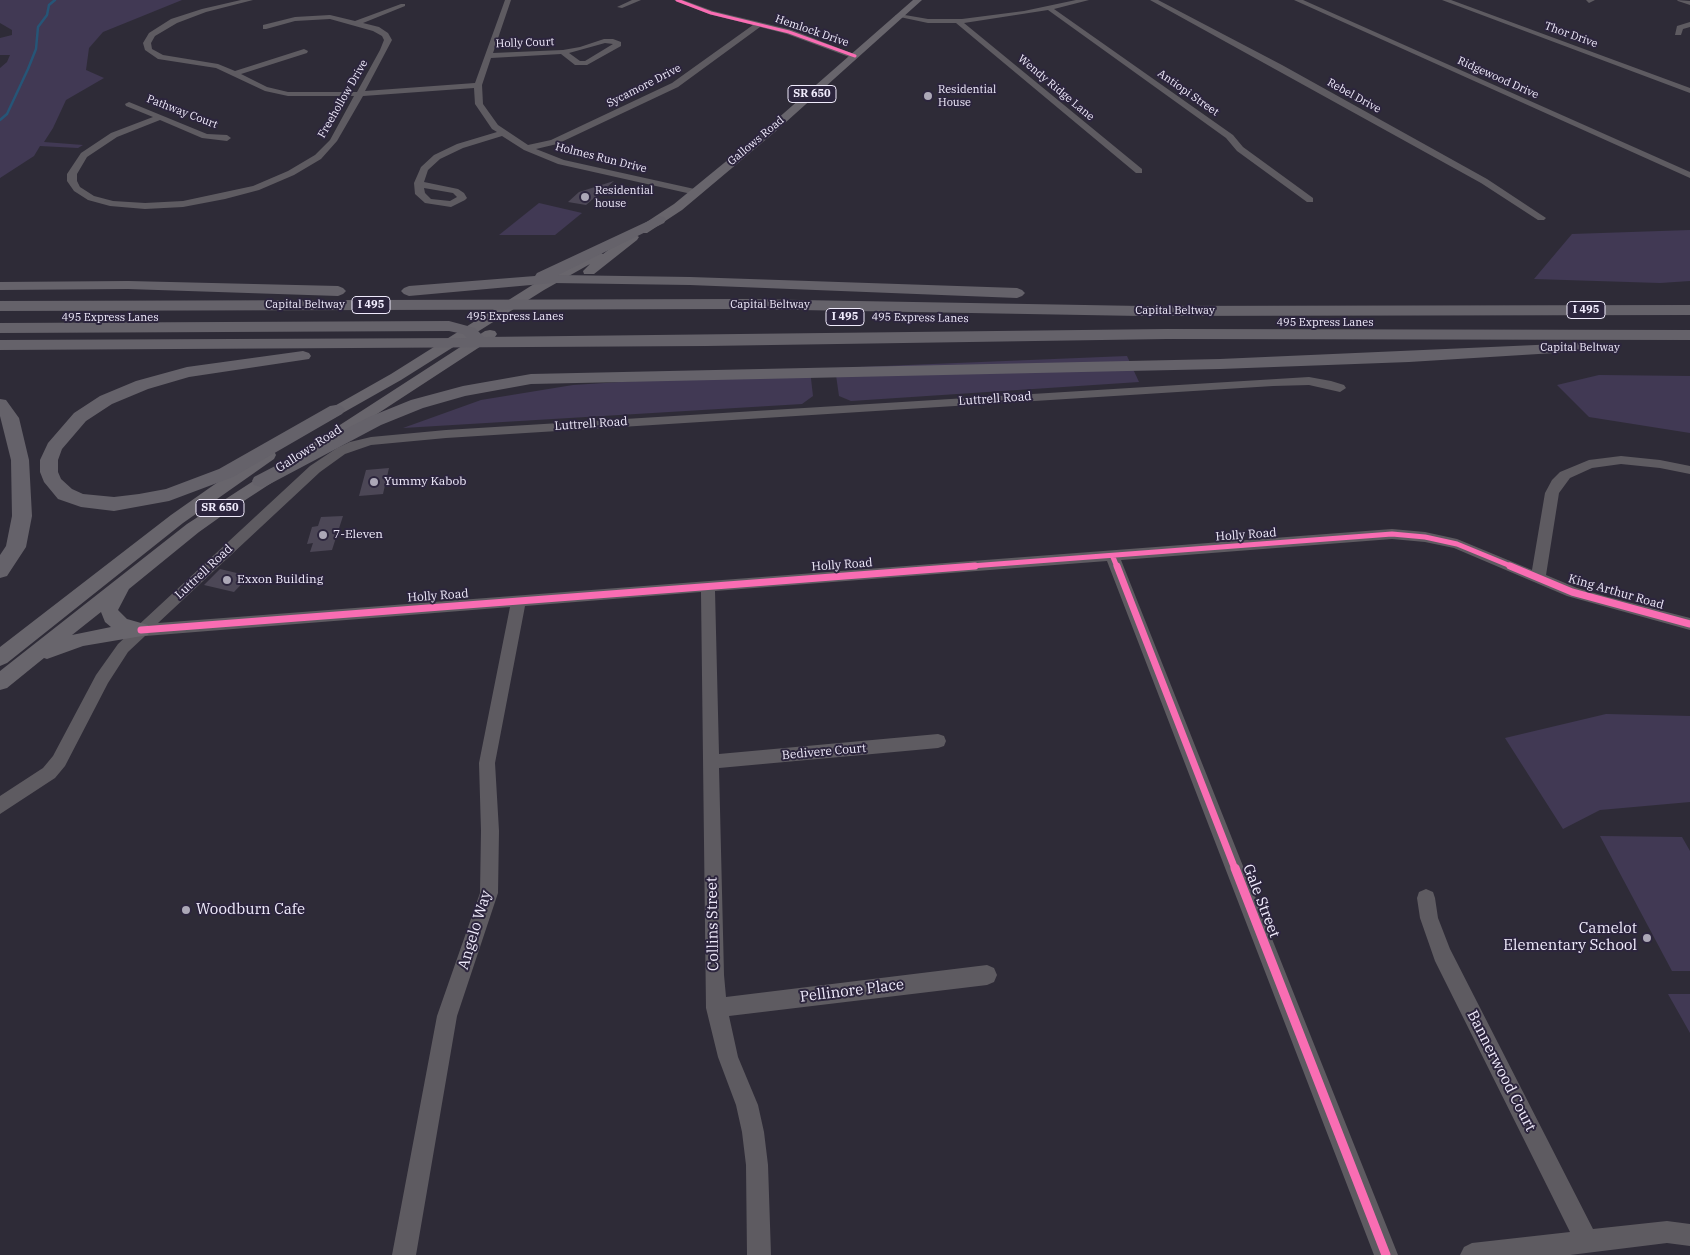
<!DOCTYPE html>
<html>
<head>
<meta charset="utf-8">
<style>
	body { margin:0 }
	canvas { display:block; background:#2e2b37 }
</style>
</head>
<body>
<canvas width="1690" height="1255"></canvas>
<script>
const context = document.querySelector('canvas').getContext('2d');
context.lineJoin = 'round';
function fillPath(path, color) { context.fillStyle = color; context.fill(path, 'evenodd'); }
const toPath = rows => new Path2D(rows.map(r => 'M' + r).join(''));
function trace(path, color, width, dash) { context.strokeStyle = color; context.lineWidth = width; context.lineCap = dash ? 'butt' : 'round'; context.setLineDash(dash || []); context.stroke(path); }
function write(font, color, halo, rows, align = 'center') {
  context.font = font + ' "IBM Plex Serif",serif'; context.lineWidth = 4; context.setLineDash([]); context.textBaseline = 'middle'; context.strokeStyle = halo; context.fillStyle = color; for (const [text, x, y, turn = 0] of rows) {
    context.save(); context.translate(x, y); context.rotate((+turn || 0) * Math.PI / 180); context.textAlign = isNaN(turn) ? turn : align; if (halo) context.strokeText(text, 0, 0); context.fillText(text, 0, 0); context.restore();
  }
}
fillPath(toPath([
	[0,0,182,0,103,32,89,48,86,70,104,78,66,100,53,128,44,142,83,145,78,148,40,146,34,156,0,178,0,68,7,62,10,55,0,55,0,38,12,35,12,30,0,23],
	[539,203,582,213,555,235,499,235],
	[1690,230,1690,281,1660,283,1534,279,1572,234],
	[1127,356,1139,382,851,401,839,396,835,368],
	[810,370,813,396,802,404,403,428,481,400,573,385],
	[1599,375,1690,376,1690,433,1589,417,1557,385],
	[1606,714,1690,716,1690,802,1600,810,1563,829,1505,738],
	[1600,836,1682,837,1690,851,1690,971,1672,971],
	[1668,994,1690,994,1690,1033]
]), '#413954');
trace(toPath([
	[0,120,7,114,28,69,36,49,38,27,47,15,49,5,55,0]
]), '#265577', 2.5);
fillPath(toPath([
	[614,181,586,205,568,202,579,192],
	[389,468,383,494,359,496,366,470],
	[343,516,332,550,310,552,313,543,307,544,312,527,318,526,321,517],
	[220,569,249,576,234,592,204,585]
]), '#4c4756');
fillPath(toPath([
	[241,0,253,0,206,12,177,23,155,36,151,43,152,49,163,55,218,64,235,71,304,49,308,51,307,53,241,74,267,87,288,92,357,92,380,50,384,40,382,36,373,31,330,19,295,21,266,29,263,29,263,25,295,17,330,15,355,21,401,4,405,4,405,6,363,23,379,27,388,33,392,40,365,91,475,83,505,0,511,0,493,53,563,50,580,47,604,39,613,39,621,42,621,46,587,65,575,65,561,54,491,58,482,85,483,104,498,125,528,145,551,140,672,83,753,25,709,14,674,0,683,0,713,11,792,30,859,56,852,58,787,34,760,27,678,87,557,144,536,149,564,160,699,190,699,194,696,195,558,164,524,150,502,136,463,148,440,159,428,170,424,182,458,189,464,193,467,198,465,200,451,207,425,203,415,194,414,183,421,167,434,155,457,144,497,132,492,129,475,104,474,88,363,96,337,141,321,159,294,175,259,190,225,199,183,207,145,209,110,206,88,200,74,191,67,181,67,174,81,153,111,133,153,117,126,106,125,104,129,102,207,134,227,135,231,138,227,141,202,138,160,120,117,137,87,157,77,174,77,181,80,187,94,196,113,201,145,203,183,201,253,186,288,171,315,155,330,140,354,96,288,96,265,91,216,68,158,59,145,50,143,43,149,33,171,19,202,9,241,0],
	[605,43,613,44,585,61,580,61,569,53,605,43],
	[424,188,453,193,457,197,450,201,431,199,425,193,424,188],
	[632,0,641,0,622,8,617,7,632,0],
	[1076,0,1089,0,1054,9,1233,135,1243,147,1313,198,1313,202,1307,202,1237,151,1226,138,1048,10,964,23,1142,169,1142,173,1136,173,956,23,928,23,895,16,899,14,928,19,962,19,1024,11,1076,0],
	[1150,0,1158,0,1282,65,1487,179,1546,218,1544,220,1538,220,1481,183,1150,0],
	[1294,0,1303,0,1690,172,1690,178,1294,0],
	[1442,0,1451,0,1690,88,1690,93,1442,0],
	[1586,0,1595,0,1589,3,1586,0],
	[1677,0,1690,1,1690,5,1678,1,1677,0],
	[1690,22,1690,27,1683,29,1681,35,1675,35,1677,26,1690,22],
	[1309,377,1331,381,1344,385,1346,388,1340,392,1309,385,1273,386,446,438,371,445,345,454,320,472,158,623,1392,529,1425,532,1457,539,1532,570,1545,493,1552,480,1560,472,1589,460,1621,456,1660,460,1690,466,1690,474,1660,468,1621,464,1592,468,1570,478,1559,493,1546,575,1577,588,1608,597,1690,618,1690,630,1567,596,1454,548,1425,542,1392,539,1121,560,1398,1255,1374,1255,1107,561,715,591,719,754,938,734,944,736,946,741,944,746,938,748,719,768,724,975,726,997,987,965,994,968,997,975,994,982,987,985,729,1016,738,1057,758,1105,764,1132,768,1165,771,1255,747,1255,746,1165,742,1132,736,1105,718,1057,706,1008,701,592,525,606,495,763,499,831,498,893,457,1016,416,1255,392,1255,437,1016,480,893,481,831,479,763,510,607,145,636,128,652,108,683,65,766,55,778,0,814,0,796,43,768,53,756,96,675,118,644,310,466,337,448,350,442,371,437,446,430,1309,377],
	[1426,889,1433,892,1435,898,1438,918,1450,949,1593,1229,1667,1221,1690,1224,1690,1246,1667,1243,1570,1255,1460,1255,1464,1247,1472,1243,1570,1232,1435,961,1420,918,1417,898,1419,892,1426,889]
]), '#5e5b61');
fillPath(toPath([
	[913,0,922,0,776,131,682,210,647,233,639,233,637,230,639,227,674,204,768,127,913,0],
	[633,233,639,237,637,240,594,274,584,274,583,271,590,264,544,290,401,380,325,423,320,425,315,423,312,420,315,417,391,374,534,284,593,252,597,251,603,254,629,234,633,233],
	[490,330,495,331,497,334,495,337,230,510,199,532,129,589,118,610,127,619,148,625,150,630,148,635,83,646,47,659,44,658,7,688,0,690,0,671,187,524,485,331,490,330],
	[101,612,105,622,111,627,72,635,101,612],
	[268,450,274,451,276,455,274,459,183,523,7,663,0,666,0,647,171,515,262,451,268,450]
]), '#68656c');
fillPath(toPath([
	[659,216,664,217,666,220,664,223,558,275,690,277,1017,288,1022,290,1025,293,1022,296,1017,298,690,285,553,283,409,296,404,294,401,291,404,288,409,286,535,276,537,273,659,216],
	[128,281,338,286,343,288,346,291,343,294,338,296,128,289,0,290,0,282,128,281],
	[743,299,1141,306,1690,305,1690,315,1141,316,743,309,0,311,0,301,743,299],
	[449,321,475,328,484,337,1167,329,1690,330,1690,340,1167,339,706,346,0,350,0,340,467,338,463,334,449,331,0,333,0,323,449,321],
	[1581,343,1587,345,1589,348,1587,351,1409,362,1220,369,531,384,465,396,423,408,381,425,268,485,261,487,254,485,252,481,254,477,369,417,411,400,463,386,531,374,1220,359,1581,343],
	[303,351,309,353,311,356,309,359,189,377,148,389,112,404,86,421,62,449,58,460,58,472,61,479,72,489,83,494,114,497,139,494,166,489,219,469,330,406,336,405,342,406,345,410,342,414,233,477,169,501,114,511,81,507,58,499,44,482,40,472,40,460,48,443,74,413,100,396,136,381,187,367,303,351],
	[0,399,6,400,19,418,29,460,32,516,26,547,7,576,0,578,0,555,6,546,12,516,11,460,0,416,0,399]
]), '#65626a');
trace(toPath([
	[677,0,711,13,789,32,855,56]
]), '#f96db3', 3);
trace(toPath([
	[1113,557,1117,567],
	[958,567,1392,534,1425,537,1457,544,1513,567]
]), '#f96db3', 5);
trace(toPath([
	[1117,566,1235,869],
	[1510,566,1572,592,1690,624],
	[141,630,975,566]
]), '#f96db3', 7);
trace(toPath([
	[1235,868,1386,1255]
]), '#f96db3', 9);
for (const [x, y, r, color] of [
	[928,96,5,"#aca8b7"],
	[585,197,5,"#aca8b7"],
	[374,482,5,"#aca8b7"],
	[323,535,5,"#aca8b7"],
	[227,580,5,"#aca8b7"],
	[186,910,5,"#aca8b7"],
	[1647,938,5,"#aca8b7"]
]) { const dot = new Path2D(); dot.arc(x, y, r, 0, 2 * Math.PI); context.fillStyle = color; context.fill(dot); trace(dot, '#2c253d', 2); }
write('11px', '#f0ebfc', '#2c253d', [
	["Hemlock Drive",812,31,19],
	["Thor Drive",1571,35,20],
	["Holly Court",525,43,-2],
	["Ridgewood Drive",1498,78,24],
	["Sycamore Drive",644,86,-27],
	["Wendy Ridge Lane",1056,88,40],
	["Antiopi Street",1188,93,35],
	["Rebel Drive",1354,96,29],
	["Freehollow Drive",343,99,-60],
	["Pathway Court",182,112,21],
	["Gallows Road",756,141,-40],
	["Holmes Run Drive",601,158,14],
	["Capital Beltway",305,305],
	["Capital Beltway",770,305],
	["Capital Beltway",1175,311],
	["495 Express Lanes",515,317],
	["495 Express Lanes",110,318],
	["495 Express Lanes",920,318,1],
	["495 Express Lanes",1325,323],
	["Capital Beltway",1580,348]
]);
write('11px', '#f0ebfc', '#2c253d', [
	["Residential",938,90],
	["House",938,103],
	["Residential",595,191],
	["house",595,204]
], 'left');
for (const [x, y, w] of [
	[812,94,48],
	[371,305,38],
	[1586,310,38],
	[845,317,38],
	[220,508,48]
]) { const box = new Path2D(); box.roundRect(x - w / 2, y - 8.5, w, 17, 4); context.fillStyle = '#2c253d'; context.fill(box); trace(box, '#f0ebfc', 1); }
write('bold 11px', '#f0ebfc', null, [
	["SR 650",812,94],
	["I 495",371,305],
	["I 495",1586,310],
	["I 495",845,317],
	["SR 650",220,508]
]);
write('12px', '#f0ebfc', '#2c253d', [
	["Luttrell Road",995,399,-4],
	["Luttrell Road",591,424,-4],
	["Gallows Road",309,449,-33],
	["Holly Road",1246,535,-4],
	["Holly Road",842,565,-4],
	["Luttrell Road",204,572,-43],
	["King Arthur Road",1616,592,16],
	["Holly Road",438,596,-4],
	["Bedivere Court",824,752,-5]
]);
write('12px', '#f0ebfc', '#2c253d', [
	["Yummy Kabob",384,482],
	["7-Eleven",333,535],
	["Exxon Building",237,580]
], 'left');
write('15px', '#f0ebfc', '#2c253d', [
	["Gale Street",1261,901,69],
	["Collins Street",713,924,-91],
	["Angelo Way",475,930,-73],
	["Pellinore Place",852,991,-7],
	["Bannerwood Court",1501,1071,63]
]);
write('15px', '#f0ebfc', '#2c253d', [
	["Woodburn Cafe",196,910],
	["Camelot",1637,929,"right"],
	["Elementary School",1637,946,"right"]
], 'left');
</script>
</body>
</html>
